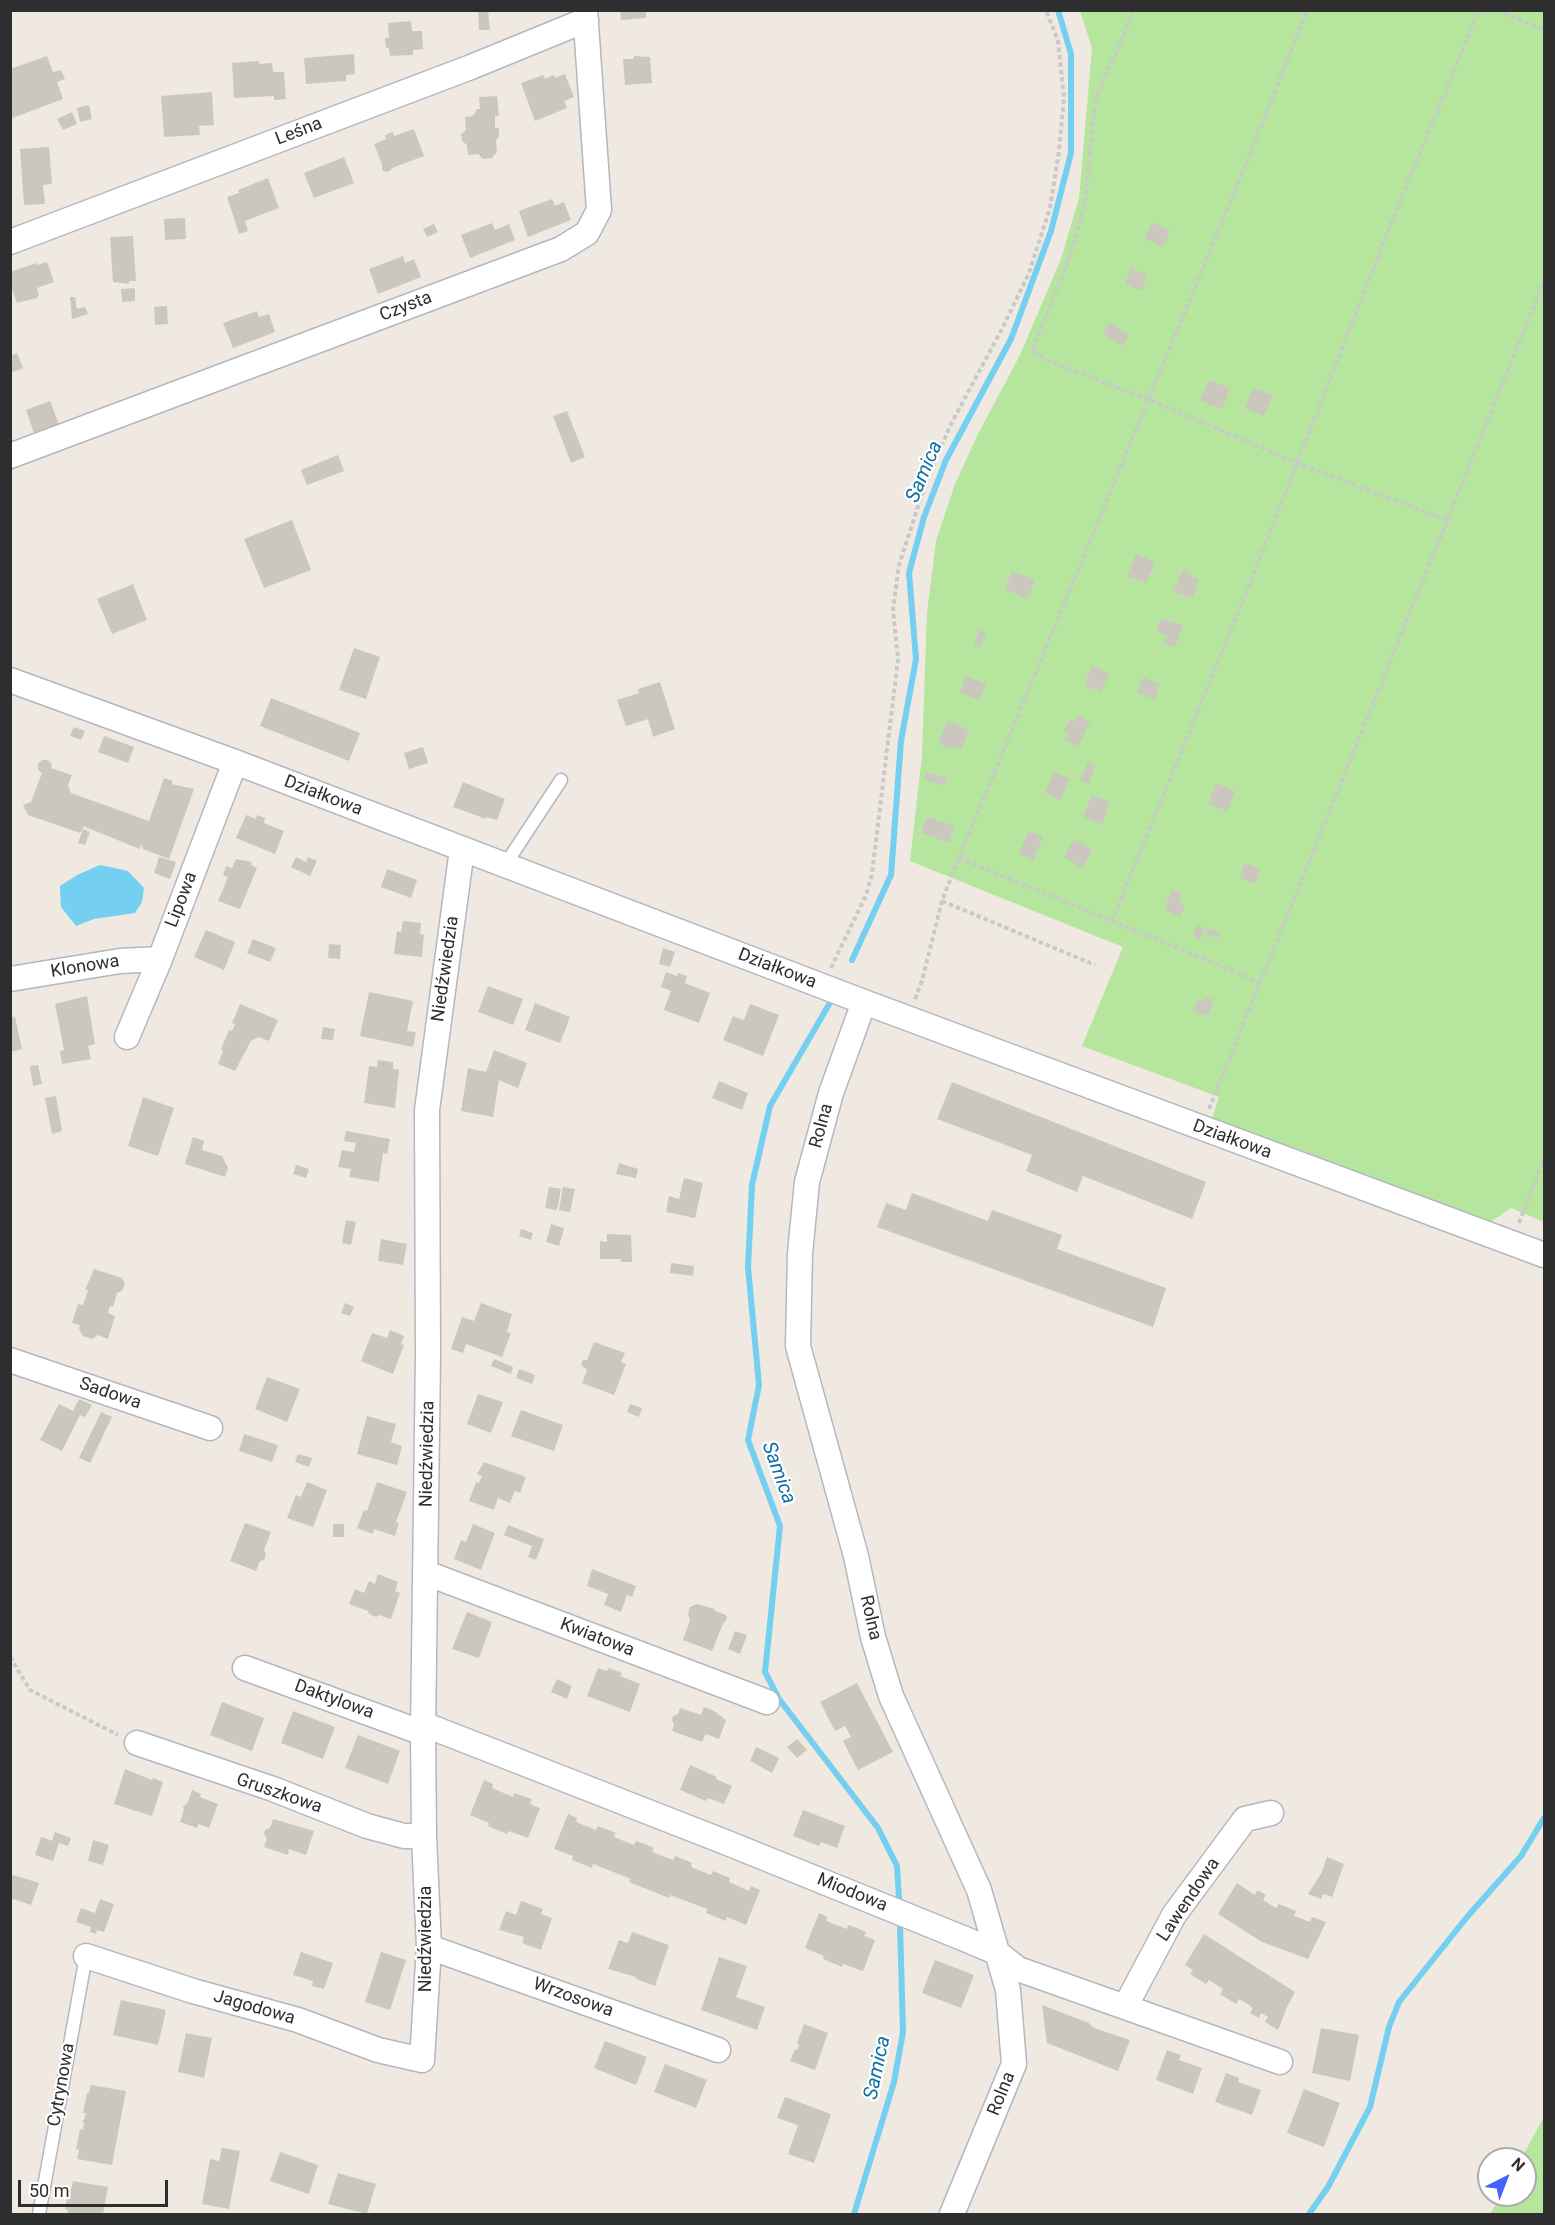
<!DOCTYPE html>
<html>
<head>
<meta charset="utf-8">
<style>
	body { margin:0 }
	#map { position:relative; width:1555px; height:2225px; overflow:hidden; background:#efe9e1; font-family:Roboto,sans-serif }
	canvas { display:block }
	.frame { position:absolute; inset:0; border:12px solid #2e2e2e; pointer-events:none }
	.north { position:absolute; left:1477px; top:2147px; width:60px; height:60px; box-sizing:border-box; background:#fff; border:2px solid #ababab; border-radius:50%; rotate:42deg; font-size:16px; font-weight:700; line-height:24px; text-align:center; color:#2e2e2e }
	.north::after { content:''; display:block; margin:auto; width:21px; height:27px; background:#4264fb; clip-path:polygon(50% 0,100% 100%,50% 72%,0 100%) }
	.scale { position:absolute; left:18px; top:2180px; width:150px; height:27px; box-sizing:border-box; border:3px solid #2e2e2e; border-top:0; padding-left:8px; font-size:18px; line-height:21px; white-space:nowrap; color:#2e2e2e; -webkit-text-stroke:4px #fff; paint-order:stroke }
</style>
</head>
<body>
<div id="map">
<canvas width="1555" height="2225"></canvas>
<div class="frame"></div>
<div class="north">N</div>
<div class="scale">50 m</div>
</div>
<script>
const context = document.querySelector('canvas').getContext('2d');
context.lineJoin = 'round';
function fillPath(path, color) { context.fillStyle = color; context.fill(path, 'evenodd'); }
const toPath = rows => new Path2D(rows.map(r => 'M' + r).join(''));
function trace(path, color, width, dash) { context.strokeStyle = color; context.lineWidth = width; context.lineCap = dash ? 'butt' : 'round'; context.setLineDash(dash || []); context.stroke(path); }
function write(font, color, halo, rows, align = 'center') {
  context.font = font + ' Roboto,sans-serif'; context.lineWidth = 4.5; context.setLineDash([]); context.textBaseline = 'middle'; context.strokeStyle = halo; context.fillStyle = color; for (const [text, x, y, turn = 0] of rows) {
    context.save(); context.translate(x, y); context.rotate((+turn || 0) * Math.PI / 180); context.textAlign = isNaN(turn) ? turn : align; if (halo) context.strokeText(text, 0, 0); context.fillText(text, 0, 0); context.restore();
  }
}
fillPath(toPath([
	[1080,11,1544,11,1544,1222,1511,1208,1486,1225,1211,1122,1219,1097,1082,1046,1123,947,910,861,922,756,927,613,936,541,955,484,978,434,1020,355,1061,259,1079,198,1092,48],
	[1544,2117,1544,2214,1490,2214,1501,2195,1525,2195,1525,2159,1521,2159]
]), '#b6e59e');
fillPath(toPath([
	[100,865,128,871,144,888,142,902,135,913,94,919,76,926,61,907,60,886,77,875]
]), '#75cff0');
trace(toPath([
	[852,960,891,875,901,741,916,659,909,573,924,517,946,460,1011,339,1051,231,1071,153,1071,54,1058,10],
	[831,1001,770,1106,752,1185,748,1267,759,1385,748,1440,780,1526,765,1672,779,1699,878,1828,897,1866,899,1898],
	[854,2214,894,2082,903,2032,900,1925],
	[1309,2214,1328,2187,1370,2107,1389,2027,1399,2002,1467,1917,1521,1856,1544,1818]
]), '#75cff0', 6);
fillPath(toPath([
	[478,10,488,10,490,30,479,30],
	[620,10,646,10,646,18,621,20],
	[411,21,412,31,422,31,423,49,413,50,413,55,390,56,389,48,386,48,385,38,389,38,388,23],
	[354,54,355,74,346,75,346,81,306,84,304,58],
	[47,56,53,72,61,70,65,79,57,82,63,99,10,119,10,69],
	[634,56,650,57,652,83,625,85,623,59,633,59],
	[259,61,259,64,272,63,273,72,284,72,286,99,274,100,274,96,234,98,232,63],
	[565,74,574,97,564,101,567,108,535,121,521,83,543,75,545,79,554,75,555,78],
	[212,92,214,125,199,126,200,135,164,137,161,96],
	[497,96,499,116,495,116,495,128,499,128,499,137,496,140,497,152,492,158,483,159,478,154,468,155,467,145,462,141,461,134,466,130,465,117,473,116,477,109,480,109,479,97],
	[89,105,92,119,80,122,77,108],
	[72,112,77,124,63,130,57,119],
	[414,129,424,156,392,168,390,171,386,172,382,170,382,164,374,144,386,139,385,135,393,132,394,136],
	[49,147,52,184,43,185,45,204,24,205,20,149],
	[344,157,354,183,314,198,304,173],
	[268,178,279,208,245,221,248,231,239,234,227,197,239,193,238,190],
	[552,199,555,206,564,202,571,220,528,237,519,211],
	[185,218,186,239,165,240,164,219],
	[1152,222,1170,230,1163,247,1145,239],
	[492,223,495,230,509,224,515,240,470,258,461,235],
	[434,224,438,232,427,237,423,229],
	[133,236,136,281,129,281,129,284,113,282,110,237],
	[403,256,405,263,414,259,421,277,378,294,369,269],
	[47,262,54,282,37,288,39,294,37,298,17,303,10,284,10,272,36,263,37,265],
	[1131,268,1148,275,1141,291,1125,284],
	[135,288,135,301,122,302,121,289],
	[70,297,75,297,77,309,85,307,88,314,72,319],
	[167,306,168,324,155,325,154,307],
	[257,311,259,317,269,314,275,332,233,348,223,323],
	[1109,322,1129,334,1123,346,1103,334],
	[17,353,23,368,10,373,10,356],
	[1209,380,1230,388,1222,409,1200,401],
	[1253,388,1273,395,1264,416,1245,408],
	[50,401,59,424,34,433,26,410],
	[567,411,585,457,571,463,553,416],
	[338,455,344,471,307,485,301,470],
	[292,520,311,570,264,588,244,539],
	[1136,554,1155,562,1146,583,1127,576],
	[1183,569,1188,572,1187,574,1199,579,1192,598,1174,592],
	[1012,571,1035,580,1027,599,1005,589],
	[133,584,147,620,112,634,97,599],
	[1161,618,1183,626,1175,647,1164,643,1167,636,1156,631],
	[979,629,986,632,981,647,974,645],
	[354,648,380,657,366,699,339,690],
	[1092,666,1109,673,1101,692,1084,685],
	[966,676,986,684,980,700,960,693],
	[1143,677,1160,684,1154,699,1137,692],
	[660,682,675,729,653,737,648,719,626,726,617,700,639,693,638,689],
	[271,698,360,733,349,761,260,726],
	[1078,715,1090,721,1078,747,1065,740,1069,733,1064,731,1070,719,1075,721],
	[947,721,969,730,961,749,952,746,951,749,938,743],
	[74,727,85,731,81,740,70,736],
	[104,736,134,747,128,763,98,752],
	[423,747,428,763,409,769,404,753],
	[42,760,48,760,52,764,51,768,72,775,68,786,71,793,149,821,164,778,173,781,172,784,194,789,169,859,143,849,141,844,140,849,85,827,85,825,80,833,28,815,23,805,31,802,42,773,38,770,38,764],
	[1088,762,1095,765,1089,784,1080,780],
	[926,772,947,778,945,786,924,779],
	[1054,772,1070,779,1061,800,1045,793],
	[463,782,505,799,497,820,486,817,486,819,453,807],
	[1216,783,1235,791,1227,811,1208,804],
	[1092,795,1110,802,1102,825,1083,817],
	[246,815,256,819,257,815,265,818,264,823,284,831,275,854,236,838],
	[927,817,954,826,949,843,921,833],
	[83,829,90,832,85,845,78,843],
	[1029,831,1043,837,1033,861,1019,854],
	[1074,839,1092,850,1082,868,1064,857],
	[159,857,176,862,170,879,154,873],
	[296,857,306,862,308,857,317,861,310,876,291,867],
	[236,859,252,862,251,865,257,868,240,909,218,901,228,877,223,875,226,866,232,868],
	[1245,863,1261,869,1255,884,1239,877],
	[387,869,417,880,411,898,381,887],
	[1172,890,1183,894,1179,902,1185,905,1180,917,1164,909],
	[403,921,421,923,420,934,424,935,422,957,394,954,397,931,401,932],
	[1197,925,1205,928,1200,940,1193,937],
	[1207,928,1220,932,1219,938,1205,935],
	[206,930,235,942,224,970,194,957],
	[253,939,276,948,270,962,247,953],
	[329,944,341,945,340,959,328,958],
	[663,948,675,952,670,967,659,964],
	[666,972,677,976,678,973,687,976,685,983,710,993,699,1023,664,1010,671,991,661,987],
	[488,986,523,999,513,1025,478,1012],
	[369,992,413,1001,407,1031,416,1032,413,1047,360,1036],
	[87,996,95,1044,88,1046,91,1059,62,1064,60,1051,64,1050,55,1004],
	[1206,997,1214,1000,1208,1016,1193,1011,1198,999,1205,1001],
	[535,1003,570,1017,560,1043,525,1030],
	[240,1004,278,1020,269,1041,259,1037,251,1041,235,1071,218,1064,223,1051,221,1049,229,1030,232,1031,235,1024,232,1023],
	[750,1004,779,1015,763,1056,723,1040,733,1016,744,1020],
	[15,1017,22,1049,10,1052,10,1018],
	[323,1027,335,1029,333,1040,321,1039],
	[494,1050,527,1063,518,1088,499,1080,493,1117,461,1111,468,1068,486,1072],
	[378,1060,393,1062,393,1069,399,1070,395,1108,364,1103,369,1066,377,1067],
	[38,1065,42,1084,33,1086,30,1066],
	[719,1081,748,1093,742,1110,712,1098],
	[952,1082,1206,1182,1192,1219,1083,1176,1077,1192,1026,1171,1032,1155,937,1119],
	[56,1096,62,1131,52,1134,45,1098],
	[143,1097,174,1108,158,1156,128,1146],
	[346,1131,390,1139,387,1154,383,1153,379,1182,349,1177,351,1169,338,1167,342,1150,354,1152,356,1143,344,1141],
	[193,1137,204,1141,202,1150,222,1156,228,1168,225,1177,185,1164],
	[619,1163,638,1169,636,1178,616,1174],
	[296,1165,309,1169,306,1178,293,1174],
	[684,1178,703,1183,695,1218,666,1212,669,1196,679,1199],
	[549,1187,561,1189,557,1210,545,1208],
	[563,1187,575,1189,570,1212,559,1210],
	[912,1193,988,1221,992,1210,1062,1235,1057,1249,1166,1288,1153,1327,877,1227,886,1203,906,1210],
	[346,1220,356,1222,351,1245,342,1243],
	[551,1224,564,1228,559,1246,546,1242],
	[521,1229,533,1233,531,1240,519,1236],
	[607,1234,631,1235,632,1262,621,1262,621,1259,600,1259,600,1241,607,1242],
	[381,1239,407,1244,403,1265,378,1261],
	[671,1263,694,1266,693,1276,670,1273],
	[94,1269,122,1278,125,1283,122,1291,117,1293,113,1307,110,1306,108,1313,115,1316,108,1339,98,1335,92,1339,83,1336,79,1329,80,1325,72,1323,78,1304,83,1305,88,1290,85,1290],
	[345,1303,354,1307,350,1316,341,1313],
	[481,1303,512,1314,507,1332,511,1333,502,1357,466,1344,463,1353,451,1349,462,1317,474,1321],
	[390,1330,404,1336,401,1344,404,1345,393,1374,361,1361,372,1333,387,1338],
	[594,1342,625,1353,621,1362,626,1364,614,1395,582,1383,587,1370,581,1365,583,1360,587,1360],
	[494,1359,513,1367,511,1374,491,1366],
	[519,1369,535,1375,532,1384,516,1378],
	[267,1377,300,1389,287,1422,255,1409],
	[478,1394,503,1402,491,1433,467,1424],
	[79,1399,92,1405,85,1417,80,1415,62,1451,40,1440,59,1404,73,1411],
	[630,1404,642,1408,639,1417,627,1412],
	[521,1410,563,1425,554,1451,511,1436],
	[101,1412,112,1417,90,1463,79,1458],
	[367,1416,396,1424,391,1442,402,1446,397,1465,357,1454],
	[244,1434,278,1445,272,1462,239,1451],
	[298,1454,312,1458,309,1467,295,1462],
	[484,1462,526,1477,520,1493,515,1491,510,1503,498,1498,494,1510,469,1501,476,1482,479,1483,482,1476,477,1474],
	[307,1482,327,1490,313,1527,287,1518,296,1495,301,1497],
	[377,1482,407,1492,396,1522,399,1523,395,1536,374,1529,373,1534,357,1528,364,1510,367,1511],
	[245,1523,271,1532,264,1550,266,1554,264,1560,260,1561,256,1571,230,1561],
	[333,1524,344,1524,344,1537,333,1537],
	[473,1524,495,1533,481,1570,454,1559,461,1540,466,1542],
	[508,1525,544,1539,536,1560,528,1557,532,1546,504,1535],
	[592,1569,636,1586,632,1597,627,1595,621,1612,604,1605,608,1594,587,1586],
	[378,1574,398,1582,395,1591,400,1593,391,1619,379,1615,376,1617,369,1614,368,1611,349,1604,355,1589,364,1593,369,1581,375,1584],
	[697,1604,714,1609,715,1611,726,1615,727,1619,723,1624,712,1651,683,1640,690,1620,688,1614,690,1607],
	[467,1612,492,1622,479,1658,452,1649],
	[735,1631,747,1635,740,1654,728,1649],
	[598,1668,607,1671,608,1668,622,1673,620,1676,640,1684,630,1712,587,1696],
	[557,1679,572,1686,567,1699,551,1692],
	[857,1683,893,1752,858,1770,843,1741,851,1737,845,1726,835,1731,820,1702],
	[222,1702,264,1718,252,1751,210,1735],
	[704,1707,714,1711,726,1720,719,1739,706,1734,702,1742,672,1731,674,1725,672,1720,673,1716,678,1714,680,1708,701,1715],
	[293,1711,335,1727,323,1759,281,1743],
	[358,1735,400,1751,388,1784,345,1768],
	[797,1739,807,1750,797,1758,787,1747],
	[756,1747,779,1758,772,1773,750,1761],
	[690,1765,717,1777,716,1779,732,1786,724,1804,708,1798,706,1801,680,1790],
	[125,1769,152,1780,153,1778,163,1782,152,1816,114,1804],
	[484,1780,493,1784,492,1788,513,1797,514,1793,532,1799,530,1804,540,1808,528,1838,509,1831,507,1834,488,1826,489,1823,470,1815],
	[192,1790,201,1794,200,1797,218,1804,209,1828,199,1824,197,1828,180,1822,184,1810,183,1807,188,1802],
	[803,1810,845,1826,837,1848,821,1842,819,1846,793,1836],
	[568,1814,577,1818,576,1822,596,1830,598,1826,616,1833,614,1837,634,1845,636,1841,645,1844,654,1848,652,1852,673,1860,675,1856,683,1859,692,1863,691,1867,711,1875,713,1871,730,1878,729,1882,749,1891,751,1886,760,1890,746,1925,727,1917,726,1921,706,1913,707,1909,670,1895,669,1898,629,1882,631,1879,593,1864,592,1868,572,1860,573,1856,554,1849],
	[273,1819,314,1831,306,1855,289,1849,288,1855,264,1847,267,1838,264,1834,265,1830,270,1828],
	[55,1832,71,1838,68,1846,59,1843,53,1861,35,1855,41,1837,52,1841],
	[93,1840,109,1845,103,1865,88,1861],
	[1327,1857,1344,1864,1332,1897,1323,1894,1321,1899,1308,1894,1322,1872],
	[10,1874,39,1883,31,1905,10,1898],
	[1237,1883,1255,1895,1257,1890,1266,1895,1263,1900,1276,1908,1279,1904,1296,1911,1294,1916,1310,1922,1312,1917,1326,1922,1308,1959,1262,1942,1218,1914],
	[100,1899,114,1904,104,1932,97,1930,96,1934,90,1932,91,1927,76,1922,81,1908,95,1913],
	[521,1901,543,1909,541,1914,552,1918,541,1950,522,1943,524,1937,499,1930,506,1911,516,1915],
	[819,1913,828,1917,826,1921,847,1929,848,1925,857,1928,866,1932,864,1936,875,1940,863,1971,843,1964,842,1967,823,1959,824,1956,805,1948],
	[632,1932,669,1945,655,1986,636,1979,636,1977,608,1969,619,1940,628,1943],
	[1204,1934,1295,1992,1287,2007,1278,2030,1265,2022,1268,2017,1261,2013,1259,2018,1250,2013,1253,2008,1246,2003,1239,1999,1236,2004,1220,1994,1223,1989,1209,1980,1206,1984,1190,1974,1193,1970,1185,1965],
	[301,1952,333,1963,324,1989,312,1986,313,1981,293,1975],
	[381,1952,406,1960,390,2010,365,2002],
	[719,1957,747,1966,736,1997,765,2007,757,2030,701,2010],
	[935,1960,974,1975,961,2008,922,1993],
	[121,2000,166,2010,158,2045,113,2035],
	[1042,2005,1089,2023,1094,2028,1130,2040,1118,2071,1047,2043],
	[804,2024,828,2033,815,2070,790,2061,795,2049,797,2050,799,2044,797,2043],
	[1321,2028,1359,2035,1350,2081,1312,2073],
	[186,2033,212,2038,204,2078,178,2072],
	[605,2041,647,2057,636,2085,594,2068],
	[1167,2050,1181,2055,1179,2060,1202,2068,1193,2094,1156,2080],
	[665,2064,707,2080,696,2108,654,2092],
	[1226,2073,1239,2078,1238,2082,1261,2090,1252,2115,1215,2102],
	[91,2085,126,2091,112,2165,77,2159,79,2150,76,2149,80,2129,83,2130,84,2123,82,2121,84,2120,86,2113,83,2113,87,2093,89,2093],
	[1304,2089,1340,2103,1324,2147,1287,2133],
	[785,2097,831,2114,814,2163,788,2154,798,2125,777,2118],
	[222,2148,240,2151,229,2209,202,2204,210,2159,219,2161],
	[280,2152,318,2165,309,2194,270,2181],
	[338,2173,376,2184,367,2214,328,2204],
	[73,2181,108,2187,103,2214,67,2214,68,2210,65,2209,69,2189,71,2190]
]), '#cbc7bf');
const service = toPath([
	[505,865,561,780],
	[39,2214,86,1956]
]);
const minor = toPath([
	[10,242,471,67,586,20],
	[10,456,561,249,587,233,599,210,585,10],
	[10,680,235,762,864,1002,1544,1255],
	[10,979,120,961,160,959],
	[864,1002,831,1093,807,1182,800,1253,798,1346,856,1556,873,1637,891,1696,979,1890,1008,1990,1014,2064,952,2214],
	[127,1037,160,959,235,762],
	[10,1360,210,1428],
	[426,1573,767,1702],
	[245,1668,423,1733],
	[423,1724,725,1842,965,1939,998,1953,1018,1969,1280,2062],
	[137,1743,273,1789,367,1826,404,1836,424,1836],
	[429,1947,718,2050],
	[86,1956,193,1991,298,2020,378,2050,422,2060,429,1947,424,1836,423,1733,428,1354,427,1110,462,849],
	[1125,2007,1174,1915,1245,1819,1271,1813]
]);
trace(service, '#b4b7c1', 15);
trace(minor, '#b4b7c1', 27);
trace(toPath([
	[1133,10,1118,49,1103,80,1095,104,1085,203,1068,262,1032,351,1049,361,1150,400,1297,463,1447,520],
	[1497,10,1544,30],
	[959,858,1248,977,1259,985],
	[942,901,1095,965],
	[1112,921,1246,593,1396,211,1479,10],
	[831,968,866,895,872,874,898,659,893,610,899,565,925,485,950,426,1004,325,1029,273,1050,208,1059,151,1064,98,1058,41,1046,10],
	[915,999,922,981,942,901,952,875,1257,137,1307,10],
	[1209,1109,1544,281],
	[1519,1223,1544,1159],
	[10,1657,30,1690,118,1735]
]), '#c9c9c9', 4, [4.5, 3]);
trace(service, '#fff', 12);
trace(minor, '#fff', 24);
write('18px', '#2e2e2e', '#fff', [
	["Leśna",299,132,-21],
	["Czysta",406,307,-21],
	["Działkowa",323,796,21],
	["Lipowa",182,900,-69],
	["Klonowa",85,967,-9],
	["Niedźwiedzia",446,969,-82],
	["Działkowa",777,969,21],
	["Rolna",822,1126,-75],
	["Działkowa",1232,1140,20],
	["Sadowa",110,1394,19],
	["Niedźwiedzia",428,1454,-89],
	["Rolna",870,1618,77],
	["Kwiatowa",597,1638,21],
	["Daktylowa",334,1700,20],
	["Gruszkowa",279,1794,19],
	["Miodowa",852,1893,22],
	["Lawendowa",1189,1900,-56],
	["Niedźwiedzia",426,1939,-90],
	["Wrzosowa",573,1998,20],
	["Jagodowa",254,2008,16],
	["Cytrynowa",62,2085,-80],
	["Rolna",1002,2094,-68]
]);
write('italic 20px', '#0d6fa3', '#fff', [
	["Samica",925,472,-67],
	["Samica",778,1473,70],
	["Samica",878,2068,-78]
]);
</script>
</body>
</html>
